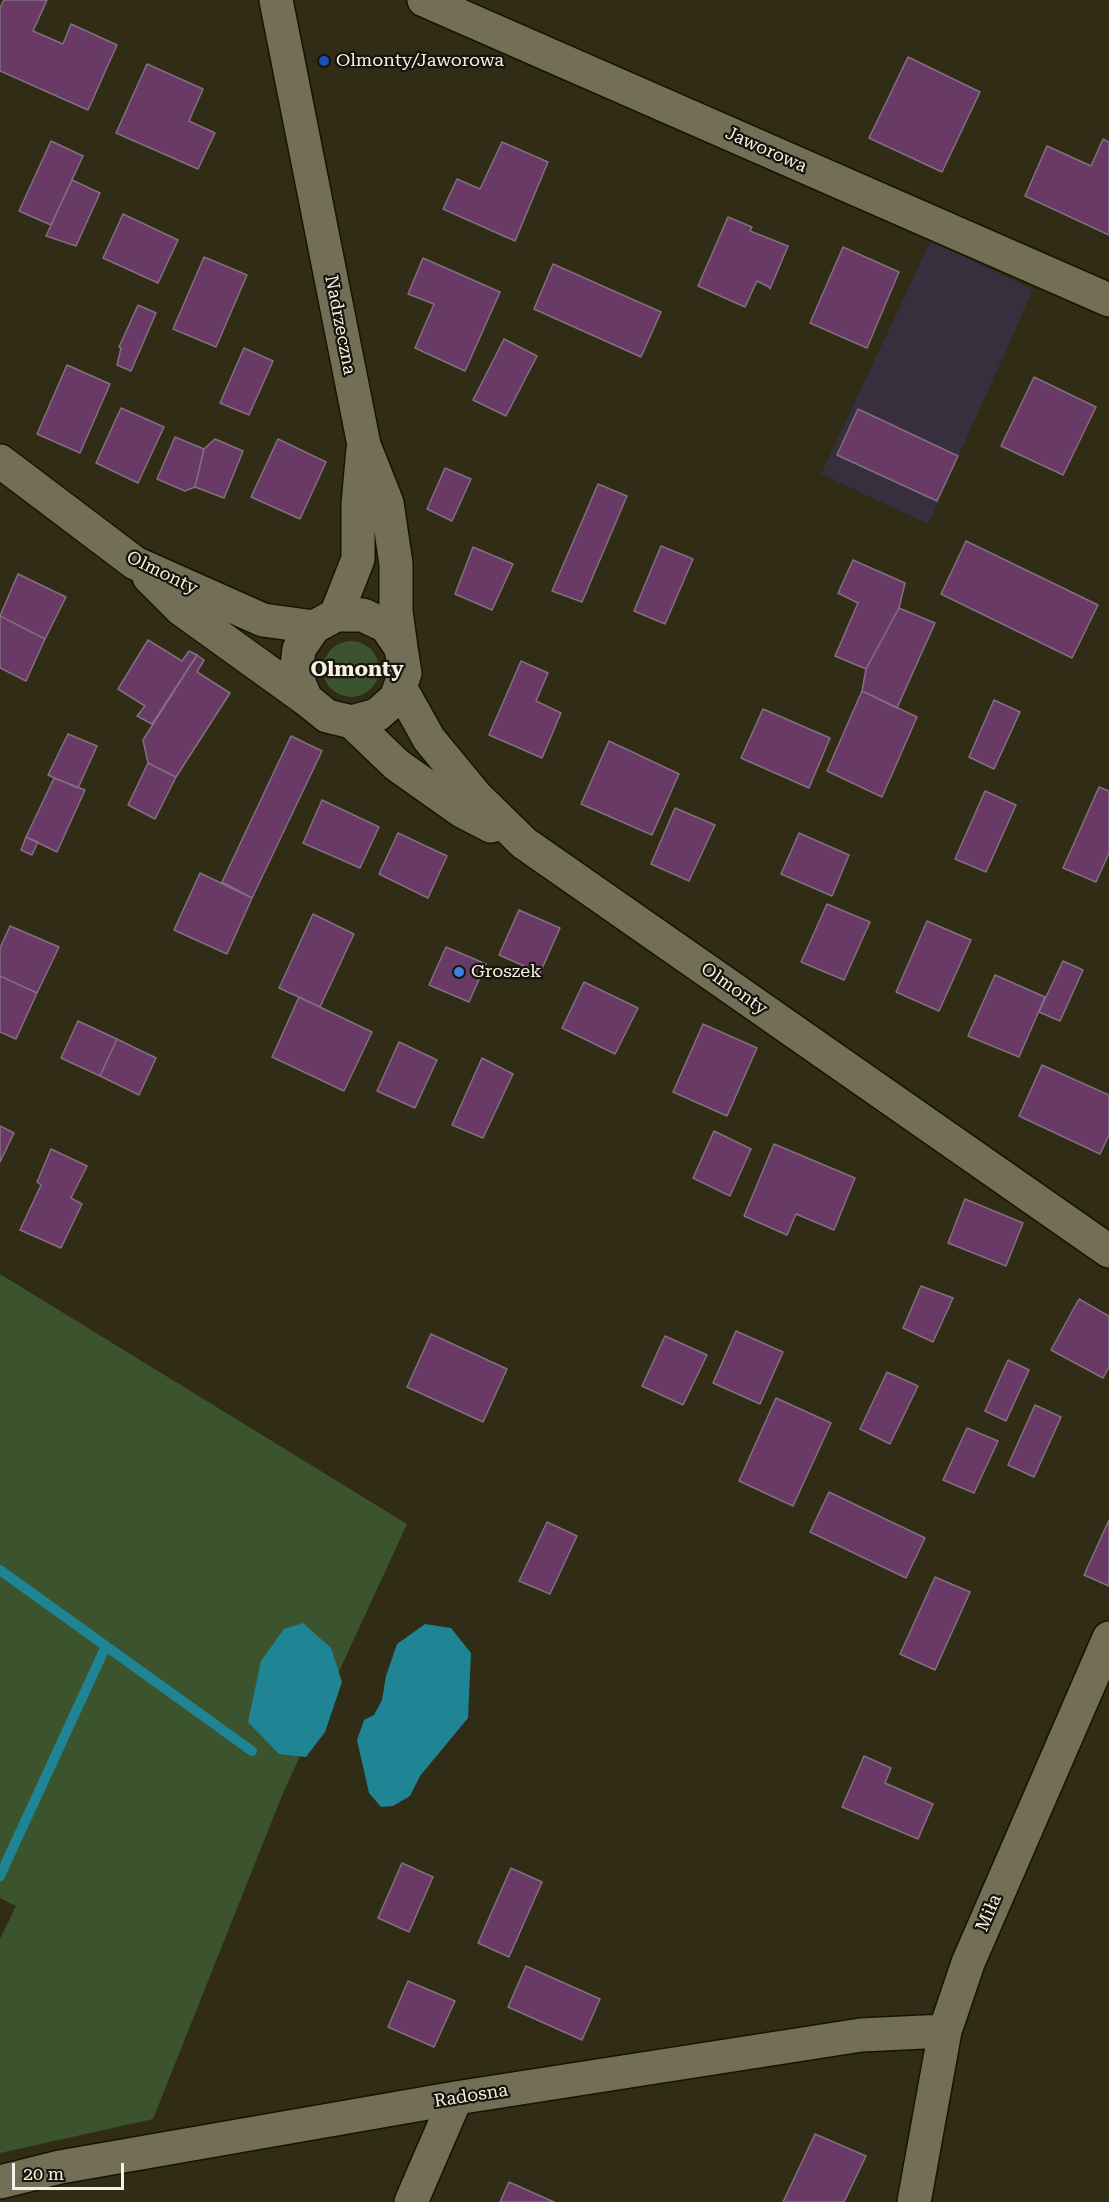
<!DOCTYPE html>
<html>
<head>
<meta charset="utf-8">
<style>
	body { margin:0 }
	#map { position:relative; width:1109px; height:2202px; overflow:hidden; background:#302c16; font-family:"Roboto Serif",serif }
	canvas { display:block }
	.scale { position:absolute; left:12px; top:2163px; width:112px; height:27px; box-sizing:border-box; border:3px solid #f4f2e4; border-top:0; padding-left:8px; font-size:18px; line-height:21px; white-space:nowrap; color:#f4f2e4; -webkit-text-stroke:4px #16140b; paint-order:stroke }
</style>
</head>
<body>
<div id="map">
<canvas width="1109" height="2202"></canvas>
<div class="scale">20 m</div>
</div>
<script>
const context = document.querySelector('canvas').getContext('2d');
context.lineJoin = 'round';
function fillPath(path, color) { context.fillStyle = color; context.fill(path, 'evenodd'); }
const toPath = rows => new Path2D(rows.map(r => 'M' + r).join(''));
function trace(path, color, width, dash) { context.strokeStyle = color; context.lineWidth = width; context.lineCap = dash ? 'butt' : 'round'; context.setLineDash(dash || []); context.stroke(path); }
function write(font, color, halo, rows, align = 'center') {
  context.font = font + ' "Roboto Serif",serif'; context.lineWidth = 4.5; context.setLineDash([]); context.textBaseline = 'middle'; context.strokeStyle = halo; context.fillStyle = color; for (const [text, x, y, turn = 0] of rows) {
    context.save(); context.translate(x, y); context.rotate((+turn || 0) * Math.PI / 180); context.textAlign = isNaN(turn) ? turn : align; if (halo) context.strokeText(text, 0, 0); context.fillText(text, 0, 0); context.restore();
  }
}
fillPath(toPath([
	[931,240,1033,290,928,524,821,474]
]), '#382f3e');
fillPath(toPath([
	'323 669a28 28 0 1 1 56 0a28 28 0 1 1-56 0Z',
	[0,1274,407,1524,283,1793,153,2119,0,2153,0,1939,16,1906,0,1898]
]), '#3c542d');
fillPath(toPath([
	[303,1623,331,1648,342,1682,325,1732,306,1757,279,1754,248,1722,261,1661,284,1629],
	[425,1624,451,1628,471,1653,468,1718,420,1776,410,1796,393,1806,381,1807,369,1793,357,1740,364,1720,374,1715,382,1700,386,1676,397,1644]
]), '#1f8494');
trace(toPath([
	[0,1570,252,1751],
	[0,1876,106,1646]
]), '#1f8494', 10);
const building = toPath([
	[4,0,47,0,33,31,63,44,71,24,117,45,88,110,0,71,0,8,4,0],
	[908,57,980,92,942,172,869,138,908,57],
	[147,64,203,89,189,121,215,133,198,169,116,133,147,64],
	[1103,139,1109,142,1109,235,1025,196,1047,146,1091,166,1103,139],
	[51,141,83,156,51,225,19,211,51,141],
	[502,142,548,162,515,241,443,209,457,179,480,189,502,142],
	[72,180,100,193,76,246,46,236,72,180],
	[123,214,178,240,158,283,103,258,123,214],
	[728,217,752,227,750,231,788,246,770,289,769,287,757,281,745,307,698,286,728,217],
	[843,247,899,272,867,348,810,323,843,247],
	[204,257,247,275,216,347,173,329,204,257],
	[423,258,500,292,465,371,415,348,434,304,408,294,423,258],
	[553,264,661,312,641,357,534,309,553,264],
	[138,305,156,313,131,371,117,365,121,348,119,347,138,305],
	[504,339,537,356,506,416,473,400,504,339],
	[244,348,273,361,249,415,220,403,244,348],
	[67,365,110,384,80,453,37,434,67,365],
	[1034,377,1096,407,1063,475,1001,446,1034,377],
	[121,408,164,427,138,483,96,463,121,408],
	[858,409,958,456,937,501,837,455,858,409],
	[175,437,204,449,195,487,185,491,157,479,175,437],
	[215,439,243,451,224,498,195,487,204,449,215,439],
	[278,439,326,462,300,519,251,497,278,439],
	[445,468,471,479,452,521,427,509,445,468],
	[598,484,627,496,582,602,552,591,598,484],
	[966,541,1098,605,1072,658,941,594,966,541],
	[661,546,693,559,665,624,634,611,661,546],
	[473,547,513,564,492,610,455,594,473,547],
	[853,560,905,583,899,608,866,669,835,656,858,603,838,593,853,560],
	[18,574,66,597,45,639,0,616,18,574],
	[899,608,935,623,897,708,862,691,866,669,899,608],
	[0,616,45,639,26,681,0,668,0,616],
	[148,640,182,661,189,651,197,655,152,724,137,716,145,706,118,689,148,640],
	[197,655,204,660,197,672,230,693,176,777,148,763,143,740,197,655],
	[521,661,548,673,536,701,561,713,542,758,489,735,521,661],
	[862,691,917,717,882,797,827,771,862,691],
	[994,700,1020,712,994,769,969,757,994,700],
	[763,709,830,738,809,788,741,758,763,709],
	[68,734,97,746,78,788,48,775,68,734],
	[291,736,322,751,252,898,222,882,291,736],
	[609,741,679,774,652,835,581,804,609,741],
	[148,763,176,777,155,819,128,805,148,763],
	[54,778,85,790,57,852,26,837,54,778],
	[1099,787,1109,791,1109,853,1096,882,1063,868,1099,787],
	[985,791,1016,805,986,872,955,859,985,791],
	[322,800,379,827,360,868,303,843,322,800],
	[675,808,715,825,689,881,651,864,675,808],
	[398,833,447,856,428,898,379,874,398,833],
	[799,833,849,855,832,896,781,874,799,833],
	[26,837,38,842,32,855,21,850,26,837],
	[200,873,252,898,227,954,174,930,200,873],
	[827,904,870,922,844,980,801,962,827,904],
	[519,910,560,928,540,973,499,955,519,910],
	[313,914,354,934,320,1007,279,988,313,914],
	[927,921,971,940,939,1011,896,992,927,921],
	[10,926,59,947,37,993,0,976,0,948,10,926],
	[446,947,486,964,469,1002,429,985,446,947],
	[1063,961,1083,970,1060,1021,1039,1012,1063,961],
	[995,975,1045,997,1019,1057,968,1036,995,975],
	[0,976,37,993,16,1039,0,1032,0,976],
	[584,982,638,1008,615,1054,562,1028,584,982],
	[299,997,372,1032,344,1091,272,1057,299,997],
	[78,1021,117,1039,100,1076,61,1058,78,1021],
	[703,1024,757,1048,727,1116,673,1092,703,1024],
	[117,1039,156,1058,139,1095,100,1076,117,1039],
	[399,1042,437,1060,415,1108,377,1091,399,1042],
	[482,1058,513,1074,483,1138,452,1125,482,1058],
	[1042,1065,1109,1095,1109,1135,1100,1154,1019,1116,1042,1065],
	[0,1126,14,1133,0,1162,0,1126],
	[714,1131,751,1149,730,1196,693,1178,714,1131],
	[774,1144,855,1178,834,1230,796,1214,787,1235,744,1216,774,1144],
	[51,1149,87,1166,71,1198,82,1204,61,1248,20,1230,41,1185,37,1182,51,1149],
	[965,1199,1023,1223,1006,1266,948,1243,965,1199],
	[921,1286,953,1298,933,1342,903,1328,921,1286],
	[1079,1299,1109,1316,1109,1367,1103,1378,1051,1350,1079,1299],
	[736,1331,783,1352,760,1404,713,1383,736,1331],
	[431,1334,507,1369,483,1422,407,1387,431,1334],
	[665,1336,707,1355,683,1405,642,1386,665,1336],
	[1008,1360,1029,1370,1006,1421,985,1411,1008,1360],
	[887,1372,918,1386,890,1444,860,1429,887,1372],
	[776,1398,831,1423,793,1506,739,1481,776,1398],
	[1035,1405,1061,1417,1034,1477,1008,1465,1035,1405],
	[967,1428,998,1441,974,1493,943,1480,967,1428],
	[829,1492,925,1538,906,1578,810,1532,829,1492],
	[1109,1520,1109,1586,1084,1575,1109,1520],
	[547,1522,577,1536,550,1594,519,1581,547,1522],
	[935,1577,970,1592,935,1670,900,1654,935,1577],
	[864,1756,891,1768,885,1783,933,1804,918,1839,842,1807,864,1756],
	[402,1863,433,1877,409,1932,378,1918,402,1863],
	[511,1868,542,1882,509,1957,478,1943,511,1868],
	[526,1966,600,1999,582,2040,508,2007,526,1966],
	[408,1981,455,2001,434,2047,388,2027,408,1981],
	[815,2134,866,2156,844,2202,783,2202,815,2134],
	[509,2182,554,2202,500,2202,509,2182]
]);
fillPath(building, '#693a65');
trace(building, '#836f80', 1.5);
const street = toPath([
	[424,0,1109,300],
	[0,461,135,563,263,620,314,627],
	[149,577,181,609,306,699],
	[0,2182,60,2167,456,2098,861,2035,945,2031],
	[411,2202,456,2098],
	[914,2202,945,2031,968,1963,1109,1638]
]);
const secondary = toPath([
	[276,0,364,445,387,503,396,564,396,611,401,648,405,673,396,698,377,715,352,722,327,716,306,699,296,675,299,649,314,627,336,615,363,615,386,626,401,648],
	[336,615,358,559,358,504,363,449],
	[400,687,429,739,476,796,524,843,1109,1251],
	[352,722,397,765,462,811,491,826]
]);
trace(street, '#181402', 36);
trace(secondary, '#181402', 36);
trace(street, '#736f57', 33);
trace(secondary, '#736f57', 33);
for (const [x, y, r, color] of [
	[324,61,6,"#1a4fb4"],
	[459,972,6,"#3f7fe0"]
]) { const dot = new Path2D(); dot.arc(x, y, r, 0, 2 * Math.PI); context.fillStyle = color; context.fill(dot); trace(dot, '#16140b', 2); }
write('18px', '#f4f2e4', '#16140b', [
	["Olmonty/Jaworowa",336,61],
	["Groszek",471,972]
], 'left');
write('18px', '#f4f2e4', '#16140b', [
	["Jaworowa",766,150,24],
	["Nadrzeczna",340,325,79],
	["Olmonty",162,573,26],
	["Olmonty",734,989,35],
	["Miła",989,1913,-67],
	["Radosna",471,2096,-9]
]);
write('bold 21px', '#f4f2e4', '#16140b', [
	["Olmonty",357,670]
]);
</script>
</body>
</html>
